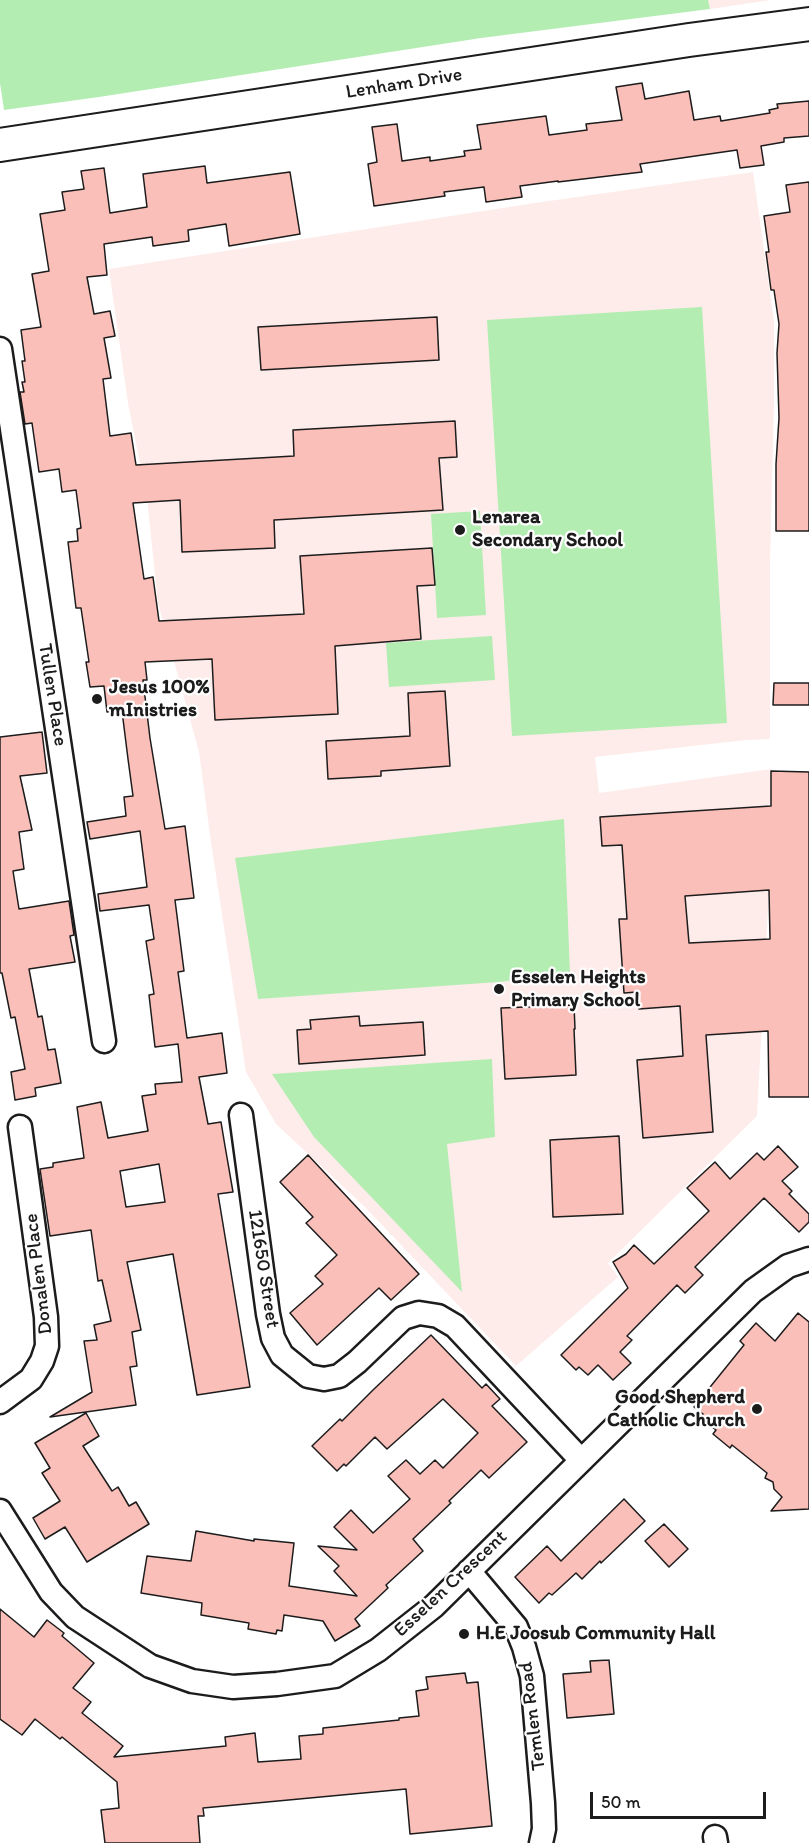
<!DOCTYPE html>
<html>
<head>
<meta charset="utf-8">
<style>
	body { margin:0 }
	#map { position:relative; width:809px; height:1843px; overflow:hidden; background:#fff; font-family:Itim,sans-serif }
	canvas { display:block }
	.scale { position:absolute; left:590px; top:1792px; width:176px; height:27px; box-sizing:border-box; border:3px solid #1c1c1c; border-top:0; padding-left:8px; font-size:18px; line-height:21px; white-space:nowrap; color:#1c1c1c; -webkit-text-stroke:4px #fff; paint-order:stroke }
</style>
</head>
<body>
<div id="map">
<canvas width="809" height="1843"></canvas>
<div class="scale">50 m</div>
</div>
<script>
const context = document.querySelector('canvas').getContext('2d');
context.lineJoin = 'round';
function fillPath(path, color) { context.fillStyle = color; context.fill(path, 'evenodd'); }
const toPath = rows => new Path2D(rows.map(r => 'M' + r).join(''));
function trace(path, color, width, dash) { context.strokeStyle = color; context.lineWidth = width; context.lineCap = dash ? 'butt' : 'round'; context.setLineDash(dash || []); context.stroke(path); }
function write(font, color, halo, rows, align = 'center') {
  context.font = font + ' Itim,sans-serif'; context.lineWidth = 4.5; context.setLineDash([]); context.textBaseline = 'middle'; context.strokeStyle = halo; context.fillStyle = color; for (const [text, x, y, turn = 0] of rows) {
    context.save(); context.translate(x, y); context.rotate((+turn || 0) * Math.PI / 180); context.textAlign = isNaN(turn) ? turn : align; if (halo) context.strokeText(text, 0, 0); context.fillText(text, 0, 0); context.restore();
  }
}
fillPath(toPath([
	[708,0,771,0,710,9],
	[753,172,774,321,774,404,770,562,770,739,746,740,595,757,599,793,772,769,768,907,757,1116,608,1263,618,1277,516,1366,365,1207,276,1124,246,1072,211,842,199,752,158,603,147,498,128,403,109,269,535,203]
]), '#feecea');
fillPath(toPath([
	[0,0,708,0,710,9,481,38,99,97,4,110,0,83],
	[702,307,727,723,512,736,487,320],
	[480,511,486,615,437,618,431,514],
	[492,636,495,680,389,687,386,643],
	[564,819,570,974,498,982,258,999,235,858],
	[492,1059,495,1137,447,1144,462,1292,314,1137,272,1074]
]), '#b3edb2');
const building = toPath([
	[642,83,645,99,689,91,694,120,720,116,721,121,770,113,769,110,778,108,777,104,809,101,809,136,784,138,784,142,761,146,764,165,740,168,737,150,640,164,642,172,558,182,558,181,520,186,522,197,486,202,484,187,444,192,445,196,374,206,368,164,377,162,372,127,397,124,402,161,430,157,430,161,465,156,464,151,481,149,477,125,546,116,549,135,587,130,586,124,622,120,616,87,642,83],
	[205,166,207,183,290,172,300,234,229,246,226,224,188,230,189,241,153,246,152,237,104,244,107,275,87,277,94,314,110,311,115,336,104,338,111,378,103,379,110,436,131,433,136,465,294,456,293,430,455,421,457,457,439,458,443,510,274,520,275,548,182,552,180,500,133,503,144,579,153,577,159,621,304,614,300,556,432,548,435,585,417,586,421,639,335,646,338,714,215,720,212,659,145,662,147,680,143,680,150,738,165,829,185,826,194,898,175,900,184,971,178,972,187,1038,222,1033,227,1073,199,1077,208,1124,221,1122,225,1146,233,1192,218,1194,250,1387,197,1395,173,1254,127,1262,141,1330,132,1332,137,1366,130,1367,136,1405,50,1417,92,1392,84,1341,97,1340,94,1325,111,1321,102,1280,98,1281,91,1230,50,1236,40,1169,53,1167,53,1163,84,1158,77,1107,101,1102,108,1138,148,1131,142,1096,156,1094,155,1084,182,1082,178,1044,155,1047,149,995,154,994,146,941,154,939,149,905,100,911,98,894,147,887,140,831,90,839,87,822,126,816,124,797,133,796,128,759,122,711,107,712,104,686,90,687,86,662,89,662,81,608,76,608,68,542,78,541,77,529,81,528,76,490,62,492,59,469,39,472,32,423,25,424,20,392,24,392,22,382,25,382,22,361,25,361,21,330,41,327,32,274,49,271,40,214,65,210,62,192,84,189,81,171,104,168,110,213,147,207,143,174,205,166],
	[159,1164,165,1202,126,1207,120,1171,159,1164],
	[809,182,809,531,776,531,776,464,779,418,777,353,779,324,774,290,771,290,766,252,769,252,764,216,790,212,786,185,809,182],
	[437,317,439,360,261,370,258,327,437,317],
	[774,683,809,683,809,705,773,705,774,683],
	[445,691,450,766,381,771,381,776,328,779,326,741,410,736,408,693,445,691],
	[42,732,47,773,20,776,32,830,19,832,24,869,13,871,19,909,69,901,74,935,70,936,75,962,29,969,38,1017,42,1016,48,1050,55,1049,61,1083,35,1088,36,1096,15,1100,11,1072,25,1069,15,1017,11,1018,2,973,0,973,0,737,42,732],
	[771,771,809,772,809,1097,769,1097,768,1031,706,1035,713,1132,643,1138,637,1060,683,1056,680,1006,639,1009,637,992,624,993,619,919,627,919,622,845,602,846,600,817,771,806,771,771],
	[769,890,770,939,689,943,685,896,769,890],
	[574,1005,575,1029,574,1029,576,1075,505,1079,501,1008,574,1005],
	[359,1016,360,1026,423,1022,425,1055,299,1064,297,1030,311,1029,310,1020,359,1016],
	[619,1136,623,1214,553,1217,550,1140,619,1136],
	[778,1146,798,1167,782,1181,792,1191,789,1194,809,1214,809,1222,799,1232,764,1198,695,1267,703,1275,685,1293,677,1285,627,1336,632,1340,620,1352,631,1363,613,1380,598,1365,588,1375,579,1367,576,1370,561,1355,628,1288,613,1262,626,1254,634,1245,654,1264,709,1211,687,1188,715,1162,730,1179,757,1153,764,1160,778,1146],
	[308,1155,419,1274,391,1300,379,1288,317,1345,290,1313,323,1284,315,1276,337,1255,306,1223,313,1217,280,1182,308,1155],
	[798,1313,809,1322,809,1509,771,1511,782,1497,774,1489,773,1482,765,1478,767,1473,732,1445,730,1448,713,1434,716,1430,700,1418,703,1414,694,1407,744,1345,740,1341,756,1323,775,1341,798,1313],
	[431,1335,482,1388,486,1384,500,1399,492,1406,527,1442,489,1478,481,1470,449,1501,451,1503,413,1539,423,1551,386,1585,388,1588,355,1619,360,1626,335,1641,323,1621,284,1615,282,1631,277,1630,276,1634,248,1629,249,1623,201,1615,202,1603,141,1593,147,1556,191,1561,196,1531,254,1541,254,1539,294,1543,289,1586,357,1596,334,1571,339,1566,318,1546,357,1550,334,1527,351,1510,373,1533,410,1499,388,1476,406,1460,420,1474,435,1460,443,1468,478,1433,443,1399,387,1449,375,1437,346,1466,344,1464,337,1471,312,1446,340,1419,342,1421,373,1390,431,1335],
	[86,1413,99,1436,83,1446,112,1491,118,1487,129,1506,136,1502,149,1524,87,1562,65,1527,45,1539,33,1518,60,1501,42,1473,50,1468,35,1443,86,1413],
	[624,1499,645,1521,601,1563,600,1561,582,1579,576,1573,552,1595,549,1593,539,1603,515,1577,547,1546,561,1561,624,1499],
	[664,1524,688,1549,669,1567,645,1541,664,1524],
	[0,1609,34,1637,47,1620,64,1633,62,1636,94,1663,73,1688,91,1702,82,1713,123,1746,114,1757,226,1746,225,1737,255,1733,258,1762,301,1759,299,1736,323,1734,323,1728,399,1720,399,1718,419,1716,416,1691,428,1689,426,1677,465,1673,467,1683,478,1682,492,1826,410,1834,406,1789,203,1808,204,1816,198,1816,200,1843,105,1843,101,1810,119,1808,117,1782,62,1737,60,1739,35,1719,22,1735,0,1719,0,1609],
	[609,1660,614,1714,567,1718,563,1674,591,1672,590,1661,609,1660]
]);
fillPath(building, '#fbbfb9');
trace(building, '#1c1c1c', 1.5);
const street = toPath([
	[0,349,104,1041],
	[241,1115,268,1314,273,1338,282,1355,308,1376,324,1379,339,1376,357,1362,403,1318,419,1313,438,1316,455,1326,580,1459],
	[0,1402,31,1379,42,1361,47,1346,46,1317,20,1127],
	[0,1511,51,1592,75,1617,150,1666,192,1681,233,1687,277,1684,335,1676,378,1650,434,1606,753,1291,788,1266,809,1259],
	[469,1571,516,1627,524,1647,532,1676,543,1803,544,1829,541,1843],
	[715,1837,716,1843]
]);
const secondary = toPath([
	[0,145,689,40,809,24]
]);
trace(street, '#1c1c1c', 27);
trace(secondary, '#1c1c1c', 36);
trace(street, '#fff', 22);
trace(secondary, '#fff', 32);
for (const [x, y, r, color] of [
	[460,530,6,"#1c1c1c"],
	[97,699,6,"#1c1c1c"],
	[499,989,6,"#1c1c1c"],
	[757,1409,6,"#1c1c1c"],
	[464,1634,6,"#1c1c1c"]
]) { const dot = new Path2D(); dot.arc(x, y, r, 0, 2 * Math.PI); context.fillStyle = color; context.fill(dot); trace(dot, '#fff', 2); }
write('20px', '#1c1c1c', '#fff', [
	["Lenham Drive",404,84,-9],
	["Tullen Place",52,695,81],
	["121650 Street",263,1269,81],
	["Donalen Place",39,1274,-97],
	["Esselen Crescent",451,1584,-43],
	["Temlen Road",533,1716,-97]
]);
write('bold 20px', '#1c1c1c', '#fff', [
	["Lenarea",472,518],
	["Secondary School",472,541],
	["Jesus 100%",109,688],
	["mInistries",109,711],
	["Esselen Heights",511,978],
	["Primary School",511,1001],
	["Good Shepherd",745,1398,"right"],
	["Catholic Church",745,1421,"right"],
	["H.E Joosub Community Hall",476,1634]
], 'left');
</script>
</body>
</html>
